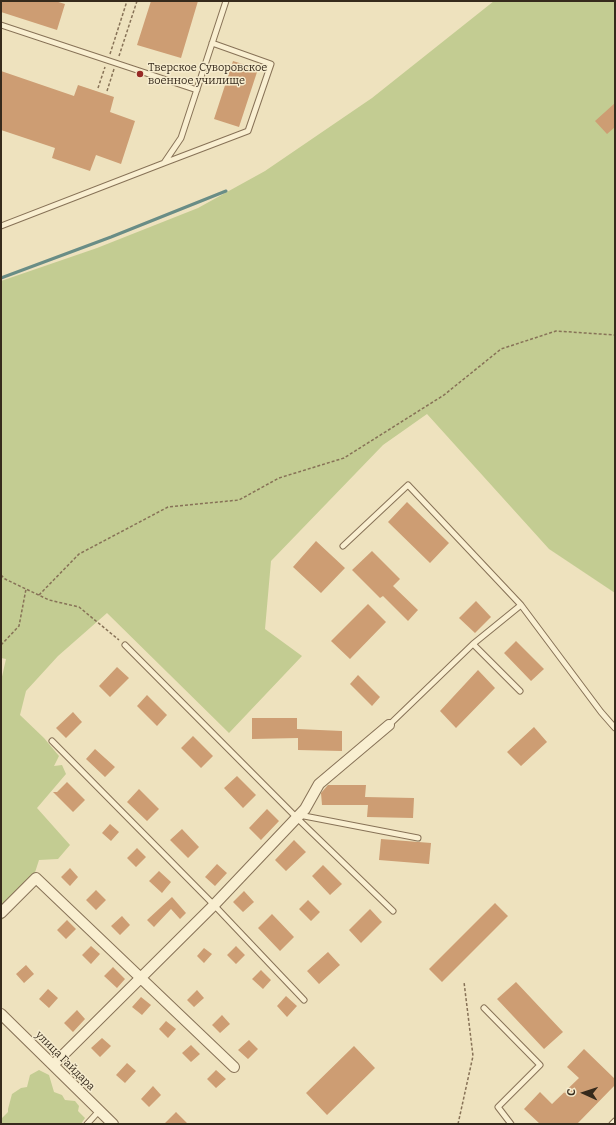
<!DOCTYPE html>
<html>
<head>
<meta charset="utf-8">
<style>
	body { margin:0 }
	#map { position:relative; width:616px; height:1125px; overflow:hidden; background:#eee2be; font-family:Bitter,serif }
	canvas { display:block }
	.frame { position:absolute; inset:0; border:2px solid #362a1c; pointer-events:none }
	.north { position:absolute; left:564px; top:1073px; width:40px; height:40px; -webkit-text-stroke:3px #f6ecce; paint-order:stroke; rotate:273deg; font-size:11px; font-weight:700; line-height:16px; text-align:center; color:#362a1c }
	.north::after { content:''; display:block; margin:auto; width:14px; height:18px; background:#362a1c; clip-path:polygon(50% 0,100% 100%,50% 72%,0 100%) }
</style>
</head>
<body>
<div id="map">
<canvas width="616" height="1125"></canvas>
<div class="frame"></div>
<div class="north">С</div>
</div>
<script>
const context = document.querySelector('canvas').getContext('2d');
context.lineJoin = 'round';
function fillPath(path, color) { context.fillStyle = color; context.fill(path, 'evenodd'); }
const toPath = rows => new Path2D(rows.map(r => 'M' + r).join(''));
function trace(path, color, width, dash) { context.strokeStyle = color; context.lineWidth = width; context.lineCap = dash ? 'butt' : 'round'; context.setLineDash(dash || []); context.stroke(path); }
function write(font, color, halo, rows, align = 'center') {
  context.font = font + ' Bitter,serif'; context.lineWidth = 3; context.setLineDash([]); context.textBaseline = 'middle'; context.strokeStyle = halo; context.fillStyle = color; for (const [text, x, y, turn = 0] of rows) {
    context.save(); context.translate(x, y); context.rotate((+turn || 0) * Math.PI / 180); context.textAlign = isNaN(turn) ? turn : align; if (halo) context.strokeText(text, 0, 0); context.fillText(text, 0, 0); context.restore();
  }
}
fillPath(toPath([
	[494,1,615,1,615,593,549,549,427,414,383,445,271,561,265,629,302,656,229,733,107,613,58,656,26,691,20,715,44,738,59,756,54,766,62,765,66,774,37,808,70,845,58,859,39,860,29,891,1,921,1,681,6,659,1,658,1,281,97,248,198,208,265,171,372,98],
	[39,1070,49,1075,54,1092,62,1095,65,1100,75,1101,79,1106,78,1111,85,1118,81,1124,1,1124,1,1119,8,1112,8,1109,12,1094,21,1088,27,1087,30,1075]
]), '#c3cc92');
trace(toPath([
	[1,278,111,237,226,191]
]), '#698d86', 3);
fillPath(toPath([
	[1,1,55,1,65,4,57,30,1,12],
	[151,1,198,1,181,58,137,45],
	[233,61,258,69,239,127,214,119],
	[1,71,74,96,78,85,114,97,110,112,135,121,121,164,96,155,90,171,52,158,55,148,1,130],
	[615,103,615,127,607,134,595,121],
	[407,502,449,543,430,563,388,522],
	[316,541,345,568,321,593,293,567],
	[372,551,400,579,393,586,418,610,408,621,383,596,380,598,352,570],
	[476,601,491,617,475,633,459,618],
	[368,604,386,622,350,659,331,641],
	[516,641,544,669,531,681,504,653],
	[117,667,129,678,110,697,99,686],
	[478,670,495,688,456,728,440,711],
	[358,675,380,697,372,706,350,684],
	[147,695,167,715,157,726,137,706],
	[73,712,82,722,66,738,56,728],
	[252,718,297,718,297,729,342,731,342,751,298,750,298,738,252,739],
	[534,727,547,742,521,766,507,752],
	[193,736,213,756,201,768,181,748],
	[95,749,115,767,105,777,86,759],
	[237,776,256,795,243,808,224,788],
	[67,782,85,800,73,812,53,792,57,792],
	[328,785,366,785,365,797,414,798,413,818,367,817,368,805,322,805,321,793],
	[139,789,159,809,147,821,127,802],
	[267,809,279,821,261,840,249,828],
	[110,824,119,832,111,841,102,833],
	[182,829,199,847,188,858,170,840],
	[381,839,431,843,429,864,379,860],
	[294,840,306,852,286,871,275,860],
	[137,848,146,857,136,867,127,858],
	[217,864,227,873,215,886,205,877],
	[323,865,342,884,330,895,312,876],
	[70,868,78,877,70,886,61,877],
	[159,871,171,882,162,893,149,881],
	[96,890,106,900,96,910,86,900],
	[244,891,254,902,243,912,233,902],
	[172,897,186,913,180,919,171,909,154,927,147,920],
	[308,900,320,912,311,921,299,909],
	[495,903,508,916,442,982,429,969],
	[370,909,382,922,361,943,349,930],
	[272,914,294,937,280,951,258,928],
	[122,916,130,925,120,935,111,926],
	[67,920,76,929,66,939,57,930],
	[91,946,100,954,91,964,82,955],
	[236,946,245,955,236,964,227,955],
	[204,948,212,954,204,963,197,956],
	[328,952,340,965,319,984,307,971],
	[26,965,34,974,24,983,16,974],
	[113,967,125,979,117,988,104,976],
	[261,970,271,980,263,989,252,979],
	[516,982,563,1032,544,1049,497,999],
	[48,989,58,998,49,1008,39,999],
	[197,990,204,998,194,1007,187,1000],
	[286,996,297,1006,287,1017,277,1006],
	[141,997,151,1005,142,1015,132,1007],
	[77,1010,85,1019,73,1032,64,1023],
	[222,1015,230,1024,220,1033,212,1025],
	[166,1021,176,1029,168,1038,159,1029],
	[102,1038,111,1046,100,1057,91,1048],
	[249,1040,258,1049,248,1059,238,1050],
	[191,1045,200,1054,191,1062,182,1053],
	[354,1046,375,1068,327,1115,306,1093],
	[584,1049,615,1079,615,1085,577,1124,540,1124,524,1109,540,1092,552,1104,579,1078,567,1067],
	[127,1063,136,1071,125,1083,116,1075],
	[216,1070,226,1079,216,1088,207,1079],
	[153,1086,161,1095,149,1107,141,1099],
	[176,1112,188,1124,164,1124]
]), '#cd9d73');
const service = toPath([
	[1,25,197,90],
	[164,163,248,131,271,64,212,43],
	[1,226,164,163,181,138,226,1],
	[343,546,408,485,521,605],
	[473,644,521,605,601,712,615,728],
	[125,645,297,818,393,911],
	[389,725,473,644,520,691],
	[52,741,214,905,304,1000],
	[299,815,418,838],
	[484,1008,540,1065,498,1107,511,1124],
	[87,1124,99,1111],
	[612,1124,615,1121]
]);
const minor = toPath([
	[1,913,36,878,234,1067],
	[1,1014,113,1124],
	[53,1065,214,905,305,809,319,784,389,725]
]);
trace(service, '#877257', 7);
trace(minor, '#877257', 12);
trace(toPath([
	[110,54,127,1],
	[119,56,137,1],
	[98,88,105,67],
	[107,91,114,69],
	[1,575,5,579,49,600,79,607,119,640],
	[39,595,79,554,168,507,239,500,279,478,344,458,444,395,501,349,556,331,615,335],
	[1,645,19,626,26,589],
	[458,1124,473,1056,464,982]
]), '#877257', 1.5, [3, 2]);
trace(service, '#f9efd1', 5);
trace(minor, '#f9efd1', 10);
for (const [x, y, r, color] of [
	[140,74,4,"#972a26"]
]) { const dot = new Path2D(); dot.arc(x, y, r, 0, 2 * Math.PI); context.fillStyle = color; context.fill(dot); trace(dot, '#f6ecce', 1.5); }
write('11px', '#362a1c', '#f6ecce', [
	["Тверское Суворовское",148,68],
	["военное училище",148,81]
], 'left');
write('11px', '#362a1c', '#f6ecce', [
	["улица Гайдара",65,1061,45]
]);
</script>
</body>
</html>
